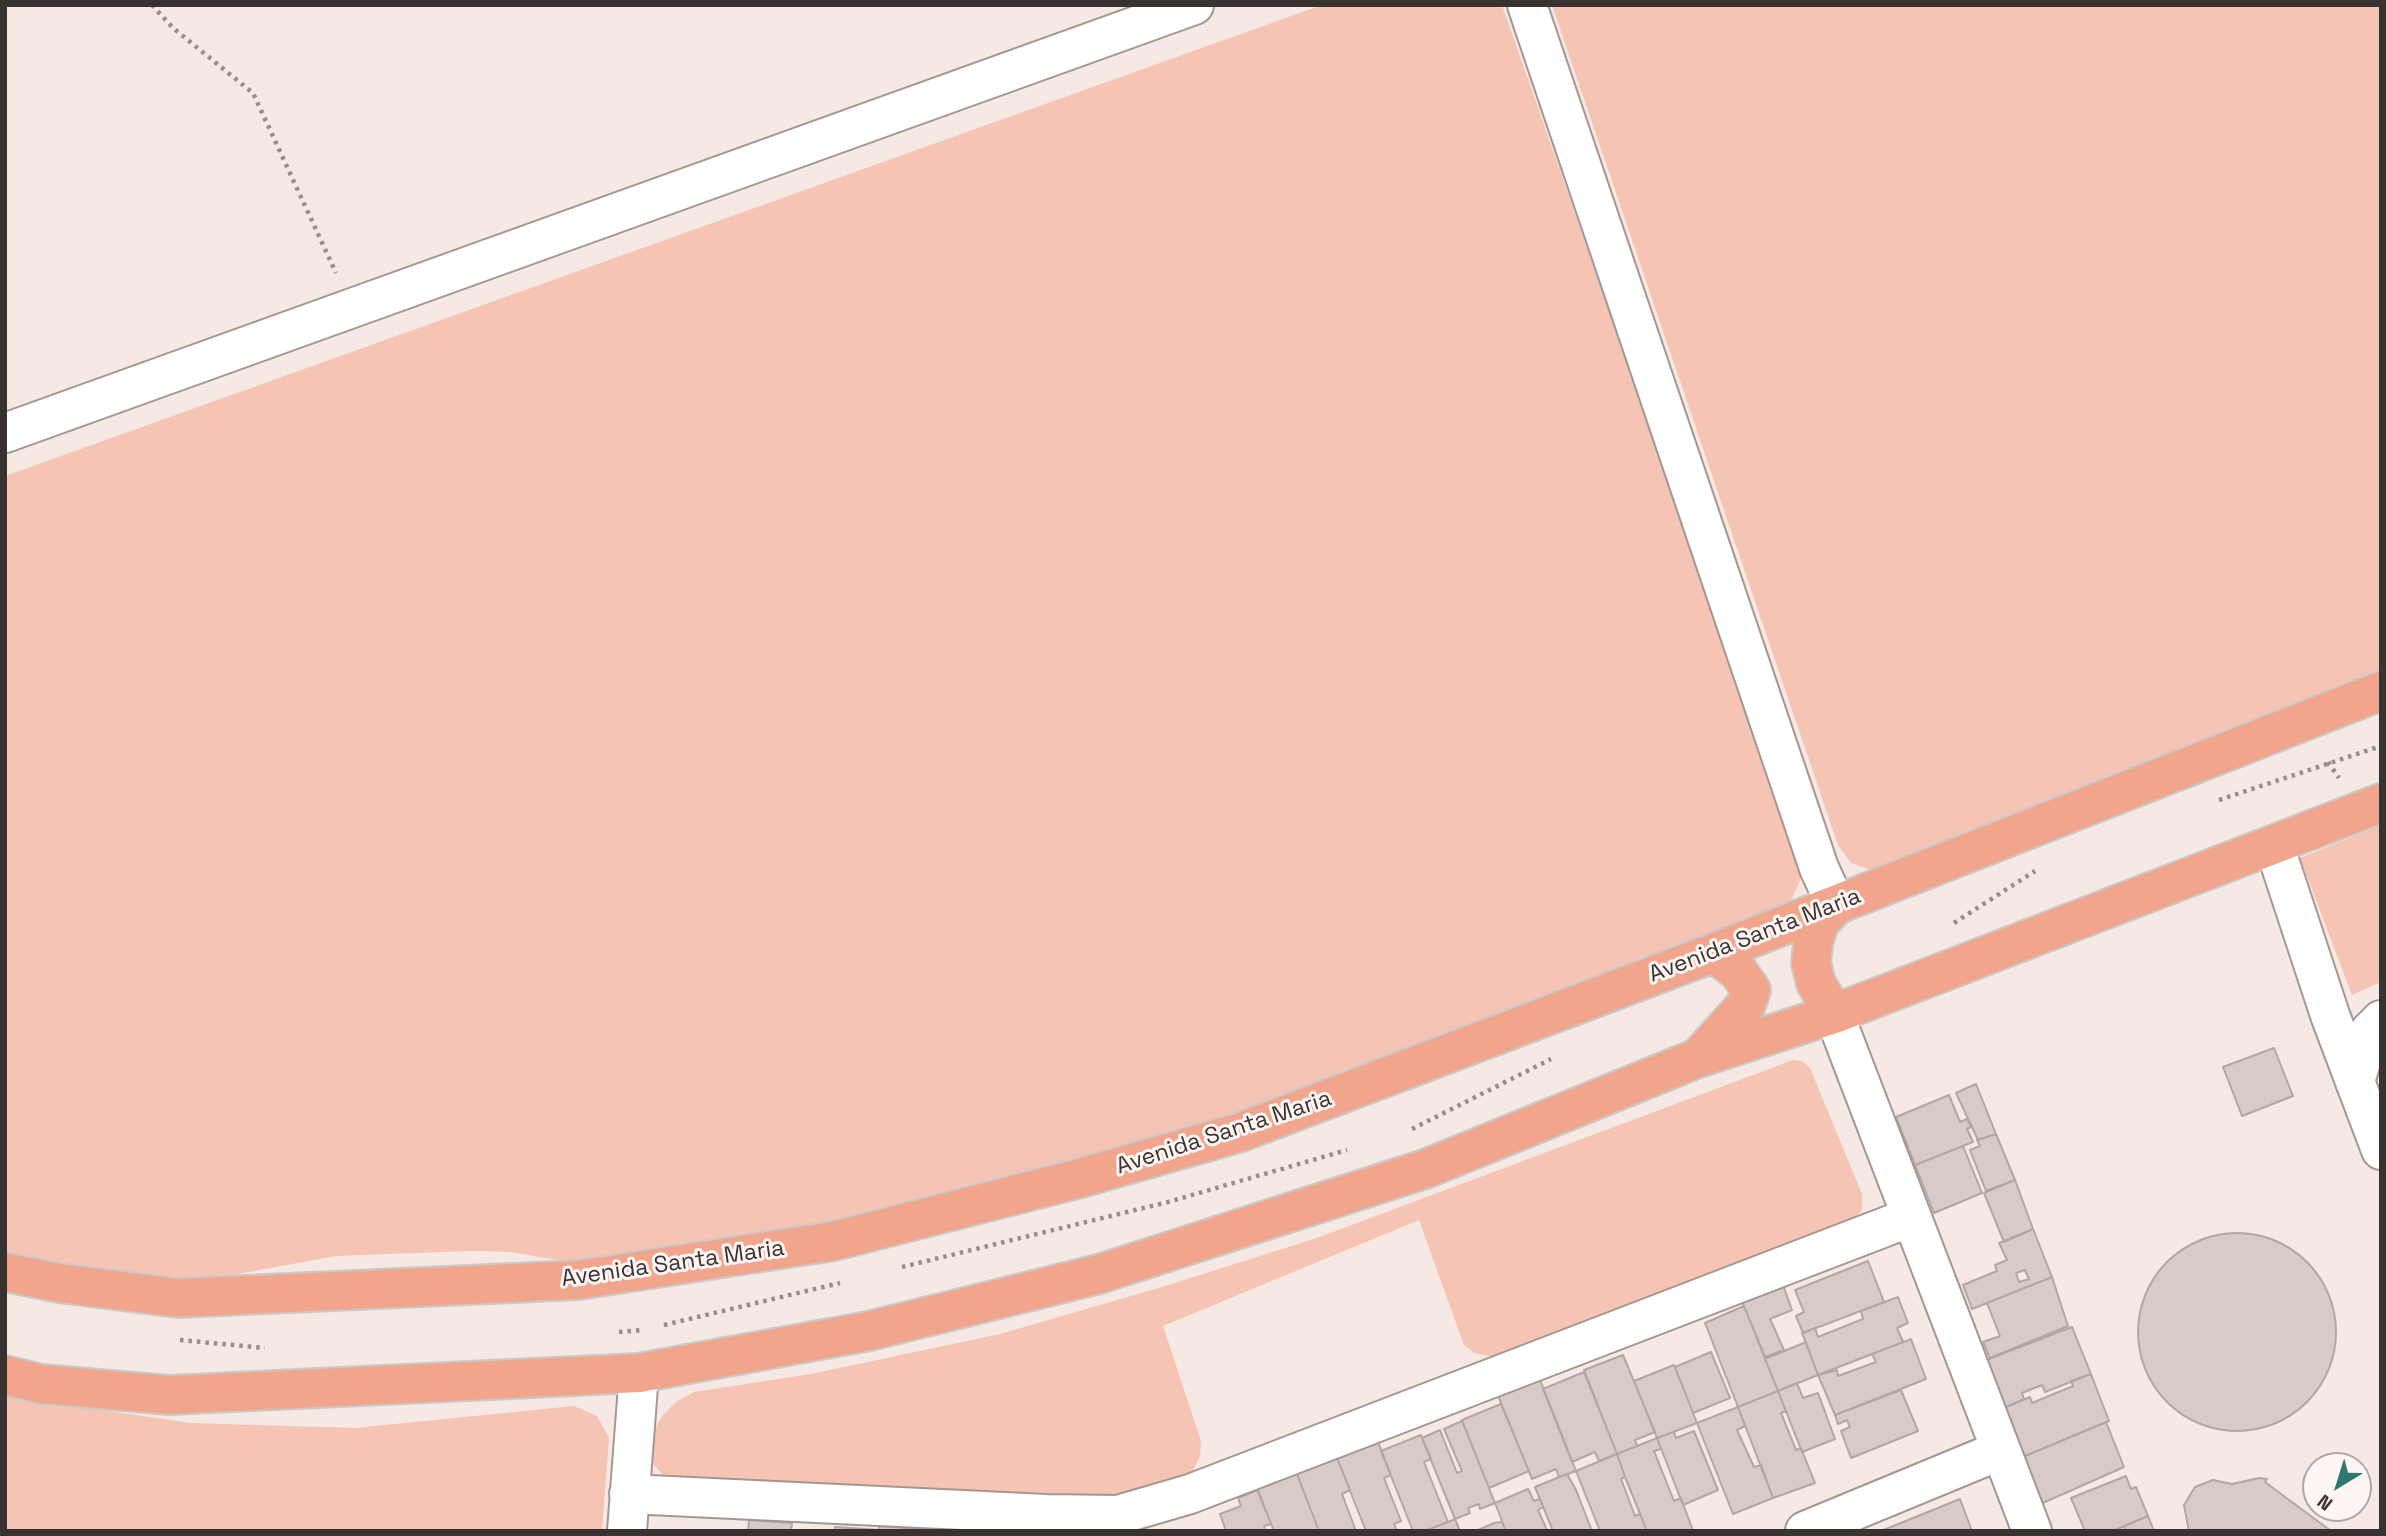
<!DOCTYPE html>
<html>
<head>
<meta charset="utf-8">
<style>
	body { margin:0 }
	#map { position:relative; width:2386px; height:1536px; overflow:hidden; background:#f6e8e3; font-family:"Space Grotesk",sans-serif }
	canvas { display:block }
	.frame { position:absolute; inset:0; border:7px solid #383331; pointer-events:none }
	.north { position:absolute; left:2302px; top:1452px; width:70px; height:70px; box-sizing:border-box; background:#fff6f4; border:2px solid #afa8a6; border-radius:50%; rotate:218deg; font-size:19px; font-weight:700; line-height:28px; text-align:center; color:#383331 }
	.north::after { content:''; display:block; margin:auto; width:24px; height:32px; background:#2f7872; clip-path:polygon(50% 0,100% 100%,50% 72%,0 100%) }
</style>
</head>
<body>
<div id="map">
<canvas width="2386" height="1536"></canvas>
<div class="frame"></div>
<div class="north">N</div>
</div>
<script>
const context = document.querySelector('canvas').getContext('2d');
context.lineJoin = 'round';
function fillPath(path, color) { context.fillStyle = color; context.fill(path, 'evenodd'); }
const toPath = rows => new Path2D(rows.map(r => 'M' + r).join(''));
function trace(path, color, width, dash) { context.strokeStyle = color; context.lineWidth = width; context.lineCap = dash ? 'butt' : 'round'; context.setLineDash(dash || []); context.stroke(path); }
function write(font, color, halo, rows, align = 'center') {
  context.font = font + ' "Space Grotesk",sans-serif'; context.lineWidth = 6; context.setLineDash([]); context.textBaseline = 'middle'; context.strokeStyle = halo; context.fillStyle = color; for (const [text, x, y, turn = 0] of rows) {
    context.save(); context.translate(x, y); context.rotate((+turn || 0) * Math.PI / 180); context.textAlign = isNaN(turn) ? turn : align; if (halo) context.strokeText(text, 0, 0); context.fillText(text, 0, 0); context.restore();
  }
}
fillPath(toPath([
	[1322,5,1502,5,1797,846,1802,876,1790,903,1307,1092,1160,1141,855,1220,570,1262,510,1252,470,1251,336,1256,232,1275,185,1278,65,1268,5,1255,5,476],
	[1552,5,2381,5,2381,680,1882,868,1871,870,1851,863,1838,845],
	[2381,825,2381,982,2352,995,2300,858],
	[1793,1060,1802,1061,1810,1068,1862,1194,1862,1210,1852,1222,1498,1358,1474,1353,1464,1345,1419,1220,1163,1326,1201,1441,1200,1456,1187,1483,1080,1507,668,1480,653,1464,649,1453,653,1432,663,1415,677,1401,694,1392,811,1374,1000,1334,1162,1287,1317,1238],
	[5,1396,191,1423,355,1428,574,1406,597,1416,609,1438,602,1531,5,1531]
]), '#f6c4b4');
const building = toPath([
	[2274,1048,2293,1096,2242,1116,2223,1067,2274,1048],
	[1976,1084,1996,1134,1978,1140,1956,1093,1976,1084],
	[1949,1095,1960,1122,1967,1119,1971,1127,1967,1129,1973,1142,1915,1165,1896,1117,1949,1095],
	[1996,1134,2015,1180,1986,1191,1970,1150,1980,1146,1977,1140,1996,1134],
	[1963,1146,1982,1193,1934,1213,1915,1165,1963,1146],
	[2015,1180,2033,1229,2004,1242,1984,1193,2015,1180],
	[2033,1229,2052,1277,1972,1309,1963,1285,1997,1271,1995,1265,2007,1260,1999,1243,2033,1229],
	[2025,1270,2029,1279,2019,1282,2016,1273,2025,1270],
	'2138 1332a99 99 0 1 1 198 0a99 99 0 1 1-198 0Z',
	[1868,1261,1884,1302,1803,1333,1796,1316,1804,1312,1795,1290,1868,1261],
	[2052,1277,2068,1326,1990,1358,1983,1342,2000,1336,1987,1303,2052,1277],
	[1782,1282,1792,1310,1770,1319,1784,1350,1765,1357,1741,1299,1782,1282],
	[1898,1297,1908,1323,1897,1328,1903,1342,1818,1375,1802,1333,1815,1328,1818,1337,1863,1319,1861,1311,1898,1297],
	[1744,1306,1778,1391,1738,1407,1705,1323,1744,1306],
	[2072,1327,2091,1374,2045,1392,2042,1385,2022,1393,2024,1399,1999,1410,1981,1362,2072,1327],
	[1911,1339,1926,1379,1835,1415,1818,1375,1837,1370,1838,1376,1876,1362,1872,1354,1911,1339],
	[1806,1342,1818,1375,1778,1391,1765,1359,1806,1342],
	[1711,1352,1730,1398,1693,1413,1675,1367,1711,1352],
	[1623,1355,1655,1432,1635,1440,1637,1446,1617,1454,1584,1370,1623,1355],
	[1674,1365,1697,1423,1657,1438,1634,1381,1674,1365],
	[1584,1372,1617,1454,1599,1461,1595,1452,1572,1462,1543,1389,1584,1372],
	[2091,1374,2109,1421,2018,1459,1999,1410,2030,1397,2032,1403,2073,1386,2071,1381,2091,1374],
	[1539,1377,1576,1471,1559,1477,1556,1469,1532,1479,1497,1393,1539,1377],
	[1797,1383,1803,1398,1818,1393,1835,1439,1802,1452,1778,1391,1797,1383],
	[1901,1390,1918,1431,1851,1458,1841,1431,1850,1427,1847,1420,1838,1424,1835,1415,1901,1390],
	[1778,1391,1786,1411,1781,1413,1796,1450,1801,1448,1815,1483,1773,1498,1738,1407,1778,1391],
	[1501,1404,1529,1471,1489,1488,1462,1420,1501,1404],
	[1738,1407,1745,1426,1737,1430,1754,1467,1761,1465,1773,1498,1733,1514,1697,1423,1738,1407],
	[1462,1421,1495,1503,1480,1509,1479,1504,1468,1508,1470,1513,1455,1519,1422,1438,1440,1430,1457,1473,1462,1471,1444,1429,1462,1421],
	[2106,1422,2124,1467,2036,1506,2018,1459,2106,1422],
	[1694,1431,1718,1490,1683,1505,1657,1438,1674,1432,1676,1438,1694,1431],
	[1421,1435,1431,1459,1424,1462,1448,1522,1425,1531,1413,1531,1381,1451,1421,1435],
	[1657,1438,1661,1449,1654,1451,1674,1501,1681,1498,1693,1531,1647,1531,1625,1477,1617,1454,1657,1438],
	[1378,1442,1391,1475,1384,1478,1401,1521,1394,1524,1397,1531,1366,1531,1337,1458,1378,1442],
	[1617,1454,1625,1477,1621,1479,1635,1516,1640,1514,1647,1531,1600,1531,1576,1471,1617,1454],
	[1337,1458,1350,1490,1342,1494,1356,1531,1319,1531,1297,1474,1337,1458],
	[1296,1471,1297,1474,1319,1531,1274,1531,1256,1487,1296,1471],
	[1567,1474,1576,1490,1592,1531,1553,1531,1535,1487,1567,1474],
	[2126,1476,2131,1489,2136,1487,2148,1516,2113,1531,2085,1531,2071,1498,2126,1476],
	[2259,1478,2267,1479,2265,1482,2331,1531,2189,1531,2184,1505,2195,1487,2213,1480,2232,1484,2259,1478],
	[1528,1489,1534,1501,1540,1499,1543,1507,1538,1510,1547,1530,1553,1531,1506,1531,1495,1503,1528,1489],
	[1258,1490,1271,1524,1264,1526,1265,1531,1226,1531,1220,1514,1241,1506,1238,1498,1258,1490],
	[1960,1499,1972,1531,1881,1531,1960,1499],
	[2148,1516,2154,1531,2126,1531,2124,1526,2148,1516],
	[1455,1519,1460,1531,1425,1531,1448,1522,1455,1519],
	[749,1520,792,1523,791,1531,748,1531,749,1520],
	[1502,1522,1506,1531,1476,1531,1494,1523,1502,1522],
	[879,1526,921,1529,879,1531,879,1526],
	[835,1527,879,1530,879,1531,835,1531,835,1527]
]);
fillPath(building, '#d8cac6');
trace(building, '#b4a6a2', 2);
const minor = toPath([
	[1527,5,1819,868,1836,905],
	[5,433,1194,5],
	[2274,845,2330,1015,2381,1150],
	[1834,1014,2032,1531],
	[2355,1082,2370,1031,2381,1020],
	[629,1494,1046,1514,1118,1515,1190,1494,1911,1217],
	[627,1531,639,1373],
	[1805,1531,2001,1450]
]);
const major = toPath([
	[1834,1014,1816,983,1811,963,1813,943,1819,923,1836,905],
	[1700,1056,1746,1005,1751,990,1738,971,1713,953],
	[5,1272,59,1283,178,1298,578,1280,834,1241,1077,1179,1238,1133,1713,953,2381,691],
	[5,1375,41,1384,169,1395,639,1373,869,1331,1099,1274,1425,1169,1698,1058,1834,1014,2381,803]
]);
trace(minor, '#a49792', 42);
trace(major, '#cbcac9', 42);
trace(toPath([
	[152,5,173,28,253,93,336,273],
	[2328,762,2339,778],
	[2219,800,2381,746],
	[1954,923,2035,871],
	[1412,1129,1551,1059],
	[902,1267,1168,1202,1347,1150],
	[664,1325,840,1283],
	[619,1332,642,1330],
	[180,1340,265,1348]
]), '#978d8a', 4.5, [3.5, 5]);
trace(minor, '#fff', 38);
trace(major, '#f0a58c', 38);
write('23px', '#383331', '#fff6f4', [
	["Avenida Santa Maria",1755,936,-21],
	["Avenida Santa Maria",1224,1133,-18],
	["Avenida Santa Maria",673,1264,-8]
]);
</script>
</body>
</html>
